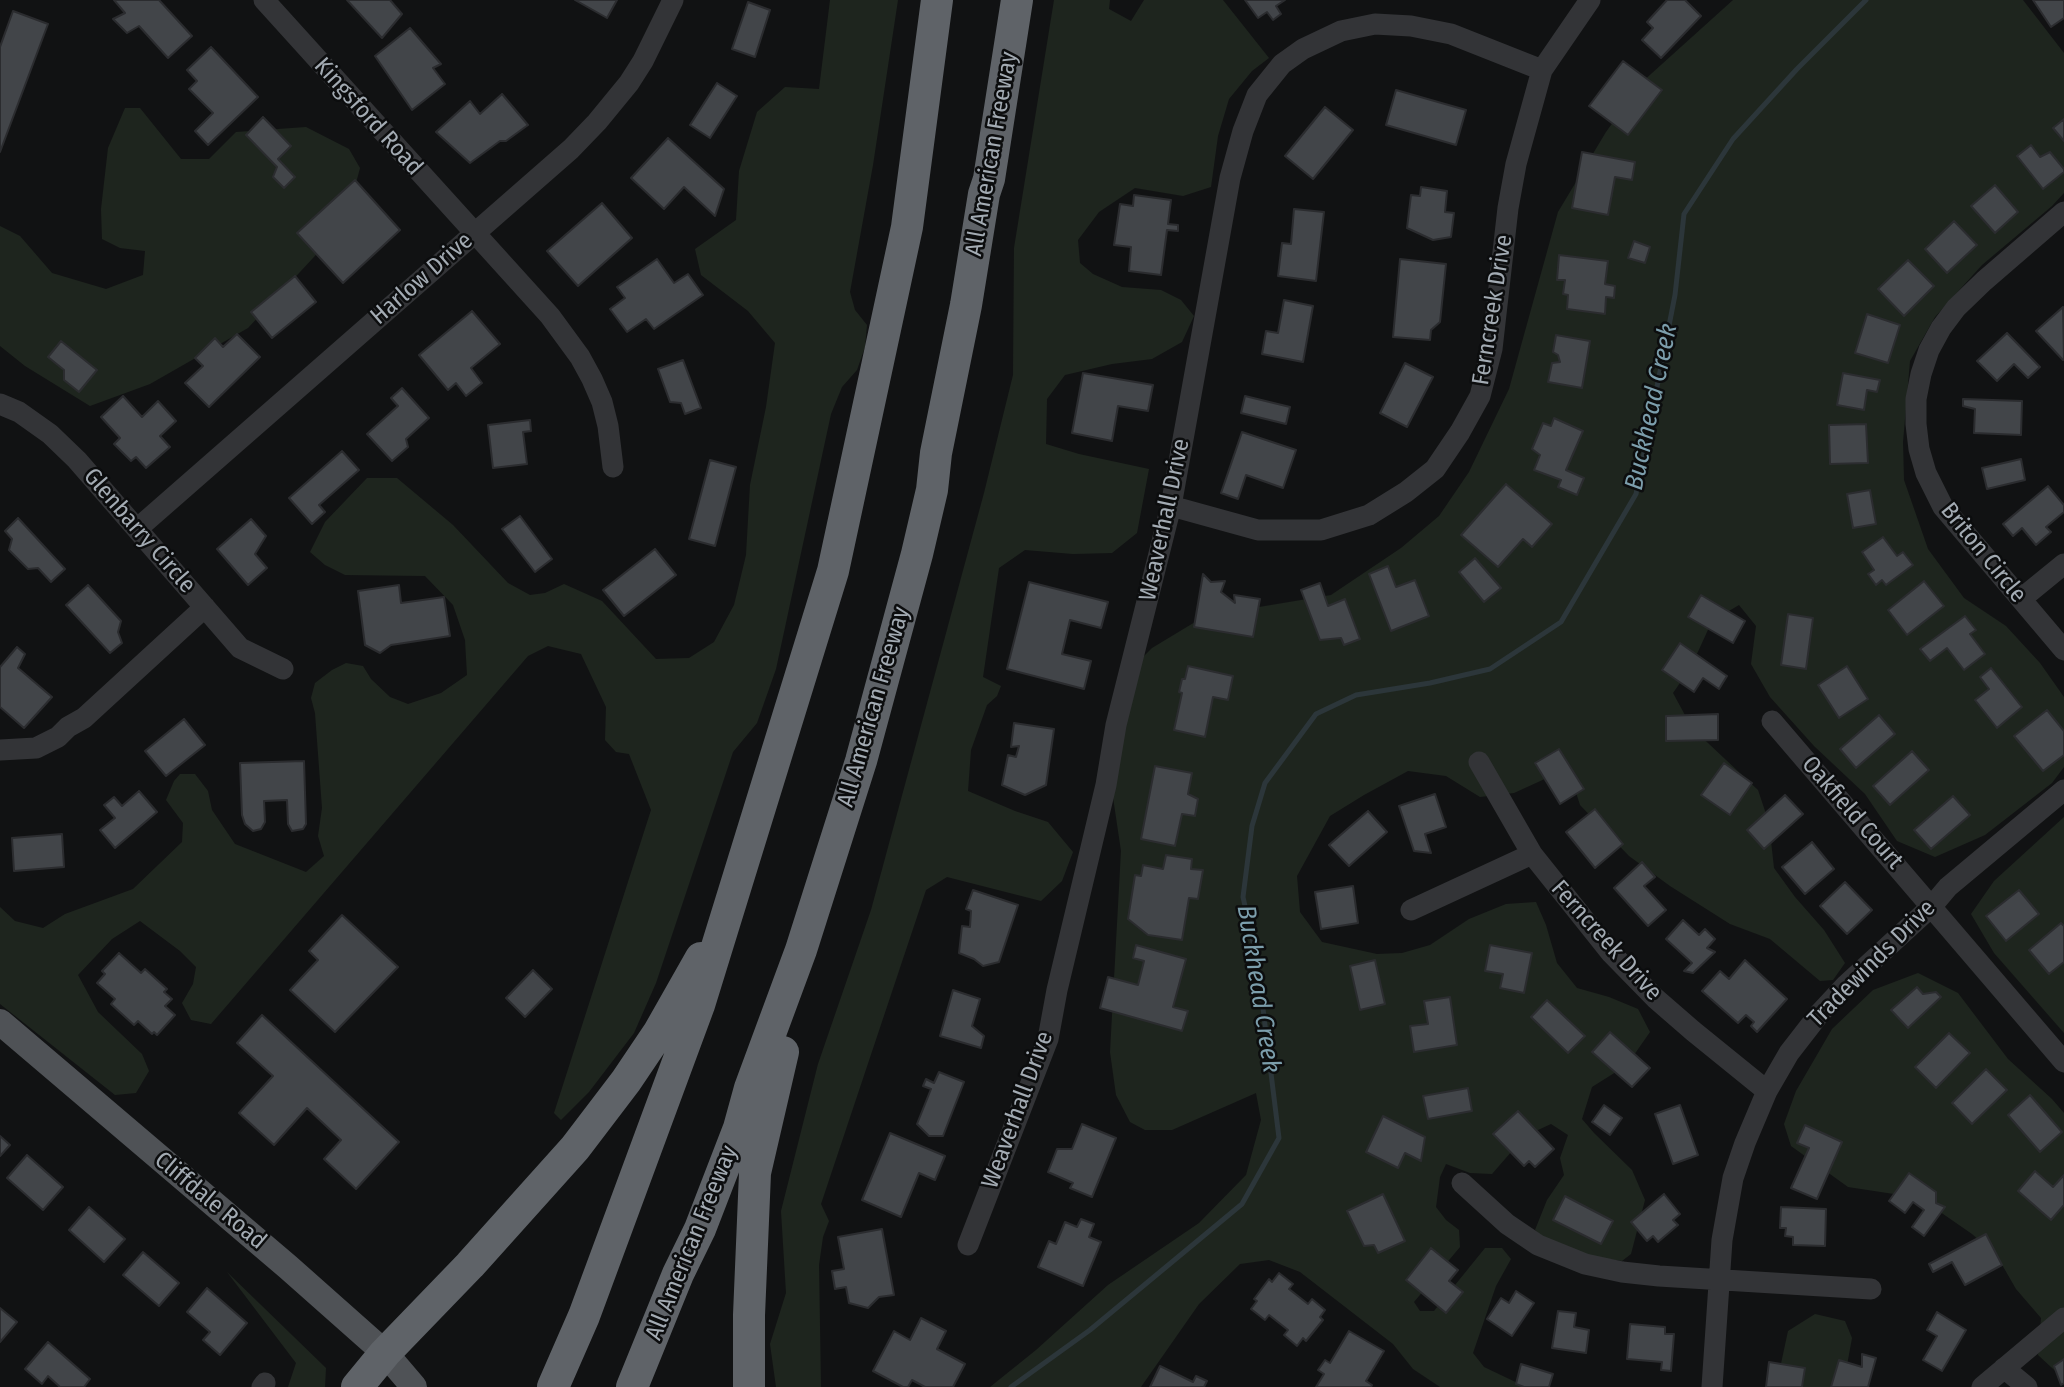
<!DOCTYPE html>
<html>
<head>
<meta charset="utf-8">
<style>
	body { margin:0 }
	canvas { display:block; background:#111213 }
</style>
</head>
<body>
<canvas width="2064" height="1387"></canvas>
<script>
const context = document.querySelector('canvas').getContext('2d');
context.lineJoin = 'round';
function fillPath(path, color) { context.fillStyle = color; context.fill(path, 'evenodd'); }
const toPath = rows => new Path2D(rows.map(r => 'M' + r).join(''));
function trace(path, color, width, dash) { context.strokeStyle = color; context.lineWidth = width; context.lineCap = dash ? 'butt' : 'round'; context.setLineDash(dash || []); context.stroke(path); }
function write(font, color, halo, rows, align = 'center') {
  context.font = font + ' "Fira Sans Condensed",sans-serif'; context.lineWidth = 5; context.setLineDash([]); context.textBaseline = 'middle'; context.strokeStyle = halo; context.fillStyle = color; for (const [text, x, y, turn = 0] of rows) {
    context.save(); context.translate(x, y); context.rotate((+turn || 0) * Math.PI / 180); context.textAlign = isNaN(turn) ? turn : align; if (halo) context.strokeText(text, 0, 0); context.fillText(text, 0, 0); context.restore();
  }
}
fillPath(toPath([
	[830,0,898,0,873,165,850,292,855,310,867,325,865,347,857,370,842,387,831,414,776,669,757,723,733,752,656,983,634,1033,589,1092,561,1120,554,1113,651,810,629,754,616,752,605,740,606,707,581,654,548,646,528,656,211,1024,191,1020,182,1003,193,984,196,967,180,951,140,921,112,939,78,975,98,1012,142,1054,149,1071,136,1093,115,1095,0,1004,0,907,15,921,43,928,65,914,133,889,182,842,183,823,166,800,174,781,180,774,195,774,208,791,212,810,235,844,306,872,324,856,318,836,322,808,315,713,311,698,315,683,332,670,346,663,363,666,371,679,390,697,408,704,441,693,467,675,465,640,453,605,425,576,345,575,325,565,310,552,325,522,367,478,397,478,453,525,508,583,530,595,545,593,564,584,602,601,656,659,689,658,714,642,734,605,746,555,750,485,766,407,775,343,748,311,701,275,695,249,736,220,739,171,757,112,785,87,819,89],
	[1054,0,1110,0,1109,9,1131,21,1144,0,1223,0,1269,58,1252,71,1229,99,1218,136,1211,187,1183,196,1135,188,1099,212,1078,240,1080,263,1093,274,1122,287,1161,290,1181,300,1194,316,1182,342,1152,359,1112,364,1065,375,1047,399,1046,444,1079,454,1149,469,1137,533,1112,553,1073,554,1025,550,999,568,983,677,1001,686,997,696,987,705,971,750,968,791,1015,811,1048,822,1073,852,1062,881,1041,901,947,877,926,890,821,1204,829,1221,823,1237,819,1265,821,1387,776,1387,770,1344,786,1293,781,1211,818,1064,871,910,984,493,1013,375,1014,248],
	[1733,0,2023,0,2064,53,2064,193,2052,206,1982,265,1935,317,1910,361,1903,442,1904,480,1928,549,1964,598,2006,626,2040,663,2064,697,2064,767,2052,783,1985,835,1935,857,1897,841,1865,794,1814,746,1770,697,1751,664,1756,626,1739,605,1712,621,1691,667,1673,693,1692,728,1758,790,1769,823,1774,868,1795,897,1824,930,1845,963,1833,980,1820,981,1770,939,1730,924,1670,886,1629,856,1580,805,1573,783,1560,772,1514,793,1480,797,1446,776,1408,771,1364,795,1330,816,1297,876,1300,912,1322,942,1377,954,1402,953,1430,945,1469,919,1506,904,1536,902,1546,925,1557,963,1577,988,1609,997,1638,1009,1650,1032,1627,1065,1592,1087,1582,1119,1594,1133,1632,1170,1645,1200,1631,1254,1622,1261,1592,1257,1548,1244,1535,1230,1547,1200,1564,1175,1560,1158,1568,1135,1551,1124,1525,1136,1492,1174,1470,1173,1446,1164,1440,1177,1436,1207,1446,1220,1459,1230,1460,1247,1414,1302,1420,1311,1434,1311,1485,1248,1502,1248,1511,1259,1496,1286,1473,1353,1484,1367,1526,1387,1440,1387,1413,1369,1393,1344,1300,1272,1269,1260,1240,1264,1199,1304,1141,1387,990,1387,1036,1350,1108,1285,1199,1223,1246,1175,1261,1120,1256,1093,1172,1130,1145,1130,1130,1122,1116,1095,1110,1052,1121,851,1106,750,1134,666,1152,648,1205,616,1331,595,1401,548,1439,516,1469,472,1509,389,1558,212,1606,132,1641,83],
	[125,108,140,108,181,159,209,159,236,132,306,127,349,149,360,168,347,217,326,244,248,328,150,384,90,406,25,366,0,346,0,226,20,236,52,273,106,289,143,275,145,251,120,248,102,239,101,209,108,148],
	[2064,817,2064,1033,1994,953,1971,914,1994,881],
	[1918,973,1958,993,2008,1059,2052,1099,2064,1113,2064,1379,2038,1355,2041,1318,2016,1289,1997,1256,1972,1234,1920,1198,1848,1187,1791,1146,1784,1124,1796,1091,1832,1029,1873,990],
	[227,1272,326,1368,325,1387,288,1387,296,1363],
	[1815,1314,1845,1321,1852,1338,1843,1387,1776,1387,1788,1331]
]), '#1e251e');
trace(toPath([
	[1011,1387,1090,1330,1242,1204,1279,1138,1257,960,1243,897,1252,826,1265,783,1316,714,1356,695,1430,683,1490,669,1561,622,1636,494,1675,295,1684,214,1733,139,1797,69,1866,0]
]), '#2c363a', 5);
const building = toPath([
	[114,0,159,0,192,36,168,58,139,26,127,33,113,19,125,13,114,0],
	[347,0,390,0,402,14,382,38,347,0],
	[575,0,617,0,607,18,575,0],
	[1245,0,1285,0,1276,6,1281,14,1273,20,1267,12,1258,18,1245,0],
	[1667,0,1685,0,1701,16,1661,58,1642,40,1653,28,1647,22,1667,0],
	[2033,0,2064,0,2064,18,2051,27,2033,0],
	[748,2,770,10,755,57,732,49,748,2],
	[13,11,48,24,0,152,0,47,13,11],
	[410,28,441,64,433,68,445,84,412,110,375,56,410,28],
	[211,47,258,97,208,145,195,131,213,113,189,89,197,81,187,70,211,47],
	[1623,61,1662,90,1628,135,1589,106,1623,61],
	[717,83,737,96,710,138,690,125,717,83],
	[1396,90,1466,110,1456,145,1386,125,1396,90],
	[502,94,528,125,506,141,500,141,470,163,436,132,470,101,480,114,502,94],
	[1325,107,1353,130,1313,179,1285,156,1325,107],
	[263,117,291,146,278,159,295,177,284,188,273,177,277,167,246,135,263,117],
	[2064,119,2064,141,2053,128,2064,119],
	[668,138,724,189,715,216,684,187,664,209,631,178,668,138],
	[2031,145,2040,157,2050,152,2064,169,2064,172,2043,189,2017,156,2031,145],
	[1582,152,1635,162,1632,180,1615,177,1608,215,1572,208,1582,152],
	[355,180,400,230,343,283,297,233,355,180],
	[1995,185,2018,212,1995,233,1971,206,1995,185],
	[1421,187,1447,191,1445,212,1454,213,1451,237,1433,240,1407,228,1411,195,1420,196,1421,187],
	[1134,195,1171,200,1168,224,1178,225,1178,231,1167,230,1161,275,1129,271,1131,247,1114,245,1120,204,1133,206,1134,195],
	[602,203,632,238,578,286,547,251,602,203],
	[1294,209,1324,212,1316,281,1278,276,1282,243,1291,244,1294,209],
	[1954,221,1977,245,1947,273,1925,249,1954,221],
	[1634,241,1650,247,1645,263,1628,258,1634,241],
	[1559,255,1608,261,1605,284,1615,286,1614,298,1606,297,1605,314,1567,309,1568,295,1563,294,1565,280,1557,280,1559,255],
	[657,259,674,283,688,274,703,295,654,329,646,319,627,332,610,309,625,298,617,287,657,259],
	[1400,259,1446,264,1440,322,1431,330,1430,340,1393,337,1400,259],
	[1908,260,1934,286,1904,316,1878,289,1908,260],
	[295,276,316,302,272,338,251,312,295,276],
	[1284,300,1313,306,1303,362,1262,354,1266,331,1278,333,1284,300],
	[2063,307,2064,359,2063,360,2036,331,2063,307],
	[472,311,500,344,471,368,482,383,466,396,456,383,448,390,419,355,472,311],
	[1867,314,1900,325,1888,363,1855,353,1867,314],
	[2007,333,2040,367,2028,378,2014,364,1997,381,1977,361,2007,333],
	[237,334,260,357,209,407,185,383,203,366,195,358,215,338,223,347,237,334],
	[1556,335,1590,341,1582,388,1548,382,1552,363,1560,362,1558,355,1553,352,1556,335],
	[61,341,97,370,79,392,64,380,64,370,48,357,61,341],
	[683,360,701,408,685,414,681,403,670,402,658,369,683,360],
	[1405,363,1433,377,1407,427,1380,413,1405,363],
	[1083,373,1153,385,1148,411,1118,406,1112,441,1072,433,1083,373],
	[1843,373,1880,380,1877,392,1867,390,1864,410,1837,405,1843,373],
	[402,388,429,418,406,439,408,447,392,461,367,434,398,406,391,398,402,388],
	[123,396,142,417,158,401,176,421,160,436,170,447,146,468,136,457,131,461,114,444,120,438,101,417,123,396],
	[1245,396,1290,407,1286,424,1241,413,1245,396],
	[1963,399,2022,401,2021,435,1974,433,1975,409,1963,406,1963,399],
	[1554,418,1583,431,1566,470,1584,478,1577,495,1558,487,1561,480,1534,470,1540,455,1532,449,1543,423,1551,426,1554,418],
	[530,420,531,431,523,432,527,464,493,468,488,425,530,420],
	[1866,424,1868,463,1830,464,1829,425,1866,424],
	[1242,432,1296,450,1283,488,1246,475,1238,499,1221,493,1242,432],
	[342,451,359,470,319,505,325,512,312,524,289,498,342,451],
	[2021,459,2025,480,1987,489,1982,468,2021,459],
	[710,460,736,467,715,546,689,539,710,460],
	[1506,484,1552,524,1532,547,1523,539,1498,567,1461,535,1506,484],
	[2048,486,2064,505,2064,512,2046,527,2051,532,2036,545,2022,528,2013,536,2003,524,2048,486],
	[1870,490,1876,524,1853,528,1847,494,1870,490],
	[520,516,552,559,535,572,502,529,520,516],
	[18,518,65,569,51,582,38,568,28,569,9,550,12,539,5,531,18,518],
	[251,519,266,536,255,554,267,568,248,585,217,549,251,519],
	[1883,537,1897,556,1903,552,1913,565,1886,585,1882,580,1876,585,1868,574,1874,570,1862,552,1883,537],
	[655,549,676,575,624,616,603,590,655,549],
	[1475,558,1501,588,1484,602,1459,572,1475,558],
	[1388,566,1396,587,1415,580,1429,616,1391,631,1369,574,1388,566],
	[1203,574,1211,582,1225,581,1221,592,1235,603,1234,595,1260,599,1253,637,1194,627,1203,574],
	[1924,581,1944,606,1907,635,1888,610,1924,581],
	[1029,582,1108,602,1101,628,1070,620,1062,654,1091,661,1084,689,1007,669,1029,582],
	[1320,583,1328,606,1345,599,1360,639,1344,645,1341,638,1320,640,1301,590,1320,583],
	[88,585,121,621,118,632,122,643,110,653,66,605,88,585],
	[399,585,401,603,444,597,450,636,391,645,380,653,365,645,358,591,399,585],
	[1701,595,1745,621,1733,643,1688,617,1701,595],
	[1788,614,1813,618,1806,669,1781,665,1788,614],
	[1965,616,1976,630,1970,634,1985,654,1964,670,1947,648,1930,661,1920,649,1965,616],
	[1680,643,1727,676,1719,689,1703,678,1694,692,1662,670,1680,643],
	[17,647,25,654,18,668,52,697,24,728,0,707,0,667,17,647],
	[1188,666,1233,676,1228,700,1213,697,1205,737,1174,730,1182,693,1179,692,1182,679,1185,679,1188,666],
	[1847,666,1868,699,1839,718,1818,685,1847,666],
	[1991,668,2022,707,1997,728,1975,700,1989,689,1980,677,1991,668],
	[2047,710,2064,731,2064,755,2043,771,2014,736,2047,710],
	[1718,714,1718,740,1666,741,1666,716,1718,714],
	[1879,715,1895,734,1856,768,1840,749,1879,715],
	[184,719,205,745,166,776,145,751,184,719],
	[1014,723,1054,729,1046,785,1025,795,1002,785,1008,755,1016,757,1019,746,1011,747,1014,723],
	[1559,749,1584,789,1560,804,1535,763,1559,749],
	[1912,751,1929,770,1890,805,1873,786,1912,751],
	[304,761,306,824,303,829,292,831,288,824,287,800,264,801,265,822,261,829,253,831,245,824,242,815,240,763,304,761],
	[1724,763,1752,783,1730,815,1701,795,1724,763],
	[1155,766,1192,773,1188,794,1198,799,1195,816,1182,814,1175,846,1141,839,1155,766],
	[139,791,157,812,115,848,100,830,115,818,104,805,114,797,122,806,139,791],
	[1435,794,1446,827,1425,834,1431,853,1414,851,1399,806,1435,794],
	[1785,795,1803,814,1764,849,1747,830,1785,795],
	[1953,796,1970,815,1931,849,1914,830,1953,796],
	[1595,809,1623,844,1595,868,1566,832,1595,809],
	[1368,811,1387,832,1349,866,1329,845,1368,811],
	[62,834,64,867,14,871,12,838,62,834],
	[1812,842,1834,869,1805,894,1782,867,1812,842],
	[1166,855,1192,859,1191,869,1203,870,1198,899,1189,898,1182,940,1148,935,1128,919,1135,875,1141,876,1143,865,1163,869,1166,855],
	[1642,862,1655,877,1644,886,1666,910,1648,926,1614,888,1642,862],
	[1845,882,1872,910,1847,934,1820,906,1845,882],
	[1353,886,1358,923,1321,929,1315,892,1353,886],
	[973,890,1018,905,999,962,983,966,974,959,959,953,962,926,970,927,971,911,966,909,973,890],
	[2019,890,2039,914,2006,941,1986,916,2019,890],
	[342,915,398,967,335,1032,290,990,318,960,309,951,342,915],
	[1683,920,1699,935,1705,929,1715,939,1707,948,1715,952,1693,973,1684,971,1692,963,1666,939,1683,920],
	[2061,923,2064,926,2064,962,2049,974,2029,950,2061,923],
	[1136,945,1186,959,1173,1007,1188,1011,1182,1031,1100,1008,1108,977,1138,985,1144,961,1133,958,1136,945],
	[1490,945,1532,953,1524,993,1500,988,1503,974,1485,971,1490,945],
	[119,953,141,973,145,969,167,989,164,992,172,999,165,1006,175,1015,157,1035,154,1032,152,1034,138,1021,134,1025,111,1004,115,999,97,983,105,974,102,971,119,953],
	[1375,960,1385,1004,1360,1010,1350,966,1375,960],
	[1745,960,1787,999,1757,1032,1751,1026,1754,1022,1746,1015,1738,1023,1702,991,1720,971,1729,979,1745,960],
	[533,970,552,989,525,1017,506,998,533,970],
	[1917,987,1923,994,1936,992,1941,997,1908,1028,1891,1010,1917,987],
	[953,990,980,999,972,1026,984,1036,981,1048,940,1036,953,990],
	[1450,997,1457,1045,1414,1052,1410,1026,1428,1024,1424,1001,1450,997],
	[1547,1000,1585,1036,1568,1053,1531,1017,1547,1000],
	[262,1015,399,1142,356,1189,324,1159,341,1140,307,1108,274,1145,239,1113,273,1076,237,1043,262,1015],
	[1610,1032,1650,1068,1632,1087,1592,1052,1610,1032],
	[1949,1033,1970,1053,1936,1088,1915,1067,1949,1033],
	[1986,1069,2007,1090,1972,1124,1952,1103,1986,1069],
	[939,1072,964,1082,943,1136,929,1136,917,1124,931,1089,923,1086,926,1079,934,1083,939,1072],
	[1468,1088,1472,1111,1428,1119,1423,1096,1468,1088],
	[2030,1095,2062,1132,2040,1152,2008,1115,2030,1095],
	[1604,1105,1622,1118,1610,1135,1592,1122,1604,1105],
	[1680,1105,1698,1155,1673,1164,1655,1114,1680,1105],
	[1518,1111,1554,1149,1535,1167,1529,1161,1524,1166,1493,1134,1518,1111],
	[1383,1116,1425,1137,1421,1161,1405,1153,1398,1168,1366,1152,1383,1116],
	[1082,1124,1116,1138,1092,1197,1070,1188,1073,1183,1048,1172,1057,1149,1072,1149,1082,1124],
	[1805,1125,1842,1142,1817,1199,1791,1188,1809,1148,1797,1143,1805,1125],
	[890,1133,945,1156,935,1180,919,1173,901,1217,862,1200,890,1133],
	[0,1136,10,1145,0,1156,0,1136],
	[27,1155,63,1187,43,1210,7,1178,27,1155],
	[2035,1171,2053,1187,2064,1175,2064,1205,2051,1220,2018,1191,2035,1171],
	[1909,1173,1936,1192,1936,1203,1945,1207,1924,1236,1912,1227,1924,1210,1913,1202,1905,1213,1889,1201,1909,1173],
	[1383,1194,1405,1241,1378,1253,1374,1245,1364,1246,1347,1211,1383,1194],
	[1664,1194,1680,1214,1673,1220,1678,1225,1658,1242,1653,1236,1647,1241,1631,1222,1664,1194],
	[1565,1196,1613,1221,1601,1244,1553,1220,1565,1196],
	[89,1207,125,1239,104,1262,69,1230,89,1207],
	[1781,1207,1826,1209,1825,1246,1793,1245,1793,1237,1785,1236,1786,1228,1780,1228,1781,1207],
	[1081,1219,1094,1224,1089,1237,1101,1242,1083,1286,1038,1267,1049,1241,1056,1244,1065,1222,1077,1227,1081,1219],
	[882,1229,894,1295,879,1297,868,1308,849,1303,846,1287,835,1289,832,1271,844,1269,838,1237,882,1229],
	[1986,1234,2002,1265,1965,1285,1952,1262,1933,1272,1929,1264,1986,1234],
	[1431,1248,1458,1270,1449,1281,1463,1292,1446,1313,1406,1280,1431,1248],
	[143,1252,179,1283,159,1306,123,1275,143,1252],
	[1279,1273,1293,1284,1289,1289,1308,1304,1312,1299,1325,1310,1320,1317,1323,1320,1306,1341,1303,1338,1297,1346,1284,1335,1288,1330,1269,1315,1265,1320,1251,1309,1257,1301,1254,1299,1269,1279,1272,1282,1279,1273],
	[207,1288,247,1323,220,1355,203,1340,210,1332,187,1312,207,1288],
	[1516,1291,1534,1303,1512,1336,1487,1319,1501,1298,1509,1303,1516,1291],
	[0,1308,17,1322,0,1342,0,1308],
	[1558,1311,1576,1313,1574,1327,1589,1330,1586,1353,1552,1348,1558,1311],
	[1937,1312,1966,1330,1942,1371,1923,1360,1937,1336,1927,1330,1937,1312],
	[921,1318,946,1331,937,1349,965,1364,953,1387,925,1387,912,1380,908,1387,903,1387,873,1371,894,1331,910,1340,921,1318],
	[1630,1324,1665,1327,1665,1334,1674,1334,1671,1371,1661,1370,1662,1362,1627,1359,1630,1324],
	[1349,1331,1384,1351,1366,1381,1372,1385,1371,1387,1316,1387,1324,1374,1318,1370,1325,1360,1330,1363,1349,1331],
	[48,1342,90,1379,84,1387,60,1387,48,1376,42,1384,25,1369,48,1342],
	[1862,1354,1876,1358,1868,1387,1831,1387,1839,1360,1862,1367,1862,1354],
	[2064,1359,2064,1383,2061,1385,2054,1366,2064,1359],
	[1769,1362,1805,1368,1802,1387,1766,1387,1769,1362],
	[1521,1364,1553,1374,1549,1387,1524,1387,1516,1384,1521,1364],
	[1160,1366,1193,1382,1196,1376,1207,1381,1204,1387,1150,1387,1160,1366]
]);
fillPath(building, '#424549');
trace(building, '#2b2c2f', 2);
trace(toPath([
	[264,0,550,316,580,357,592,379,602,402,608,426,613,467],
	[2064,212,1984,281,1956,308,1941,328,1929,350,1921,374,1916,399,1916,424,1919,449,1926,473,1943,507,2064,650],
	[0,404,19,412,50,434,77,460,240,648,283,669],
	[1171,506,1258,530,1321,530,1369,515,1406,492,1435,469,1460,432,1480,396,1492,349,1508,208,1516,164,1542,70,1590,0],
	[137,529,571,149,597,122,629,83,643,61,673,0],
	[2021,599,2064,564],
	[1772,721,2064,1062],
	[0,750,36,748,58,737,68,727,84,718,205,607],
	[1479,762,1532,854,1611,953,1655,998,1693,1031,1767,1091],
	[1411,910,1532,854],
	[1462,1183,1507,1224,1538,1245,1585,1264,1622,1272,1659,1276,1871,1289],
	[968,1245,1048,1039,1057,990,1106,785,1116,725,1171,506,1230,178,1243,131,1257,95,1282,64,1303,49,1341,31,1375,24,1411,26,1451,34,1542,70],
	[2004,1368,2027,1387],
	[262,1387,265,1383],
	[1712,1387,1722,1240,1733,1178,1745,1143,1767,1091,1789,1053,1820,1013,1846,985,1932,906,1948,887,2064,790],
	[1982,1387,2064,1318]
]), '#333437', 21);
trace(toPath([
	[0,1022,288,1267,385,1353,414,1387]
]), '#4f5256', 26);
trace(toPath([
	[357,1387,385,1353,470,1265,575,1148,626,1081,659,1032,701,958],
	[553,1387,584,1316,699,1005,833,571,907,227,937,0],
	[632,1387,678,1274,700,1229,739,1128,750,1088,801,950,861,761,917,554,932,490,936,453,966,305,984,194,989,179,1017,0],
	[749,1387,749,1315,755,1173,783,1052]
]), '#5f6368', 32);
write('24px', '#a3abb3', '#0c0d0e', [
	["Kingsford Road",368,117,48],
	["All American Freeway",992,154,-80],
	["Harlow Drive",422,279,-41],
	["Ferncreek Drive",1493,310,-81],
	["Weaverhall Drive",1165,520,-78],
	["Glenbarry Circle",139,531,49],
	["Briton Circle",1983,553,51],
	["All American Freeway",874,707,-74],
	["Oakfield Court",1852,813,49],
	["Ferncreek Drive",1606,941,48],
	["Tradewinds Drive",1872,964,-45],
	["Weaverhall Drive",1018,1110,-70],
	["Cliffdale Road",210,1201,40],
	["All American Freeway",692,1243,-68]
]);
write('italic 26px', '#7c9eac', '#0c0d0e', [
	["Buckhead Creek",1652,407,-78],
	["Buckhead Creek",1258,989,81]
]);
</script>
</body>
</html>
